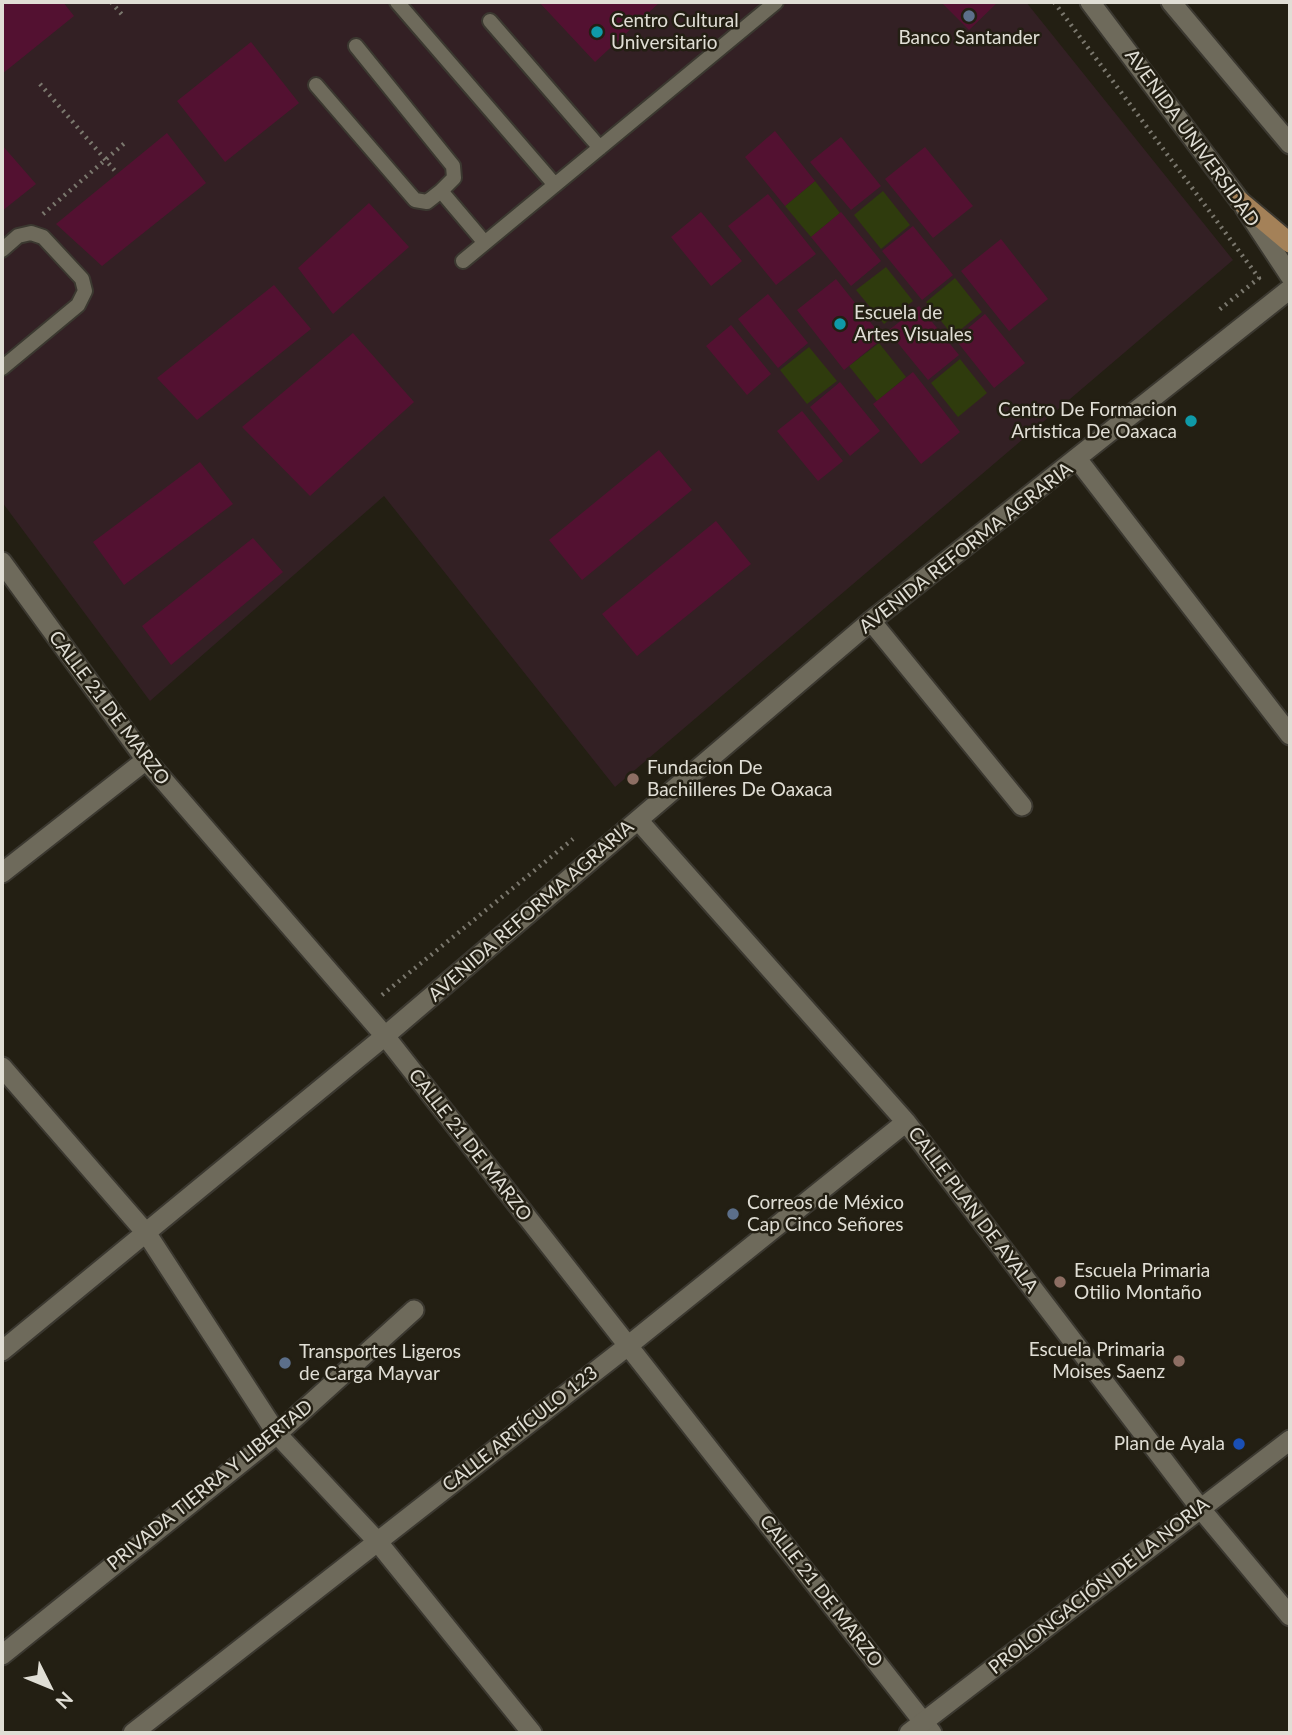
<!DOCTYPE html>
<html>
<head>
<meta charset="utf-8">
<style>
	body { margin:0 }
	#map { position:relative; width:1292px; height:1735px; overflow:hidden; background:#231f13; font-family:Lato,sans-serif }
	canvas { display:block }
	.frame { position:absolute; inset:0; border:4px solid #e0ded5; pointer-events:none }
	.north { position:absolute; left:14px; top:1651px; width:70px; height:70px; -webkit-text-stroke:5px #231f13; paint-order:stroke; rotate:133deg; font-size:19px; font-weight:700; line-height:28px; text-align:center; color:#e0ded5 }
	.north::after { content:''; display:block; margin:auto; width:24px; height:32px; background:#e0ded5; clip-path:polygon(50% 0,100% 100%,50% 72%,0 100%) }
</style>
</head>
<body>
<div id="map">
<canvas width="1292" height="1735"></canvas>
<div class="frame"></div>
<div class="north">N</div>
</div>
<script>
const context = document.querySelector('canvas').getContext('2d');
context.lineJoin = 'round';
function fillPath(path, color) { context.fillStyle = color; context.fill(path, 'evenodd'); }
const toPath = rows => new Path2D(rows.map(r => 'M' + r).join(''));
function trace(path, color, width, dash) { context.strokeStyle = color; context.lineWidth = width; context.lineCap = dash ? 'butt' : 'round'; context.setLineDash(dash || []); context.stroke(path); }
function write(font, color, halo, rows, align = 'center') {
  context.font = font + ' Lato,sans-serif'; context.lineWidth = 5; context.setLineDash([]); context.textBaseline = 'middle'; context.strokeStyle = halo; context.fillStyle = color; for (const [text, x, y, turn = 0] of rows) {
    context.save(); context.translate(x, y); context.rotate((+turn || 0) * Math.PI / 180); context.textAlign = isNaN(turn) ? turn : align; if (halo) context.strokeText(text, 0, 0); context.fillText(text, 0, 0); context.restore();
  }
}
fillPath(toPath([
	[2,2,1026,2,1233,260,615,787,384,496,150,701,2,502]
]), '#332024');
fillPath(toPath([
	[815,181,840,213,811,237,785,206],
	[883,191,910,225,881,249,854,215],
	[886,267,913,301,884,324,856,290],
	[955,278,982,312,953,336,926,302],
	[879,343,906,377,877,401,849,366],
	[809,347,837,381,807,404,780,370],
	[960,359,987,393,958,417,931,383]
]), '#2f3b0d');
fillPath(toPath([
	[2,2,63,2,74,16,2,74],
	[539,2,660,2,595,62],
	[941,2,998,2,969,30],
	[251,42,299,103,225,162,177,101],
	[775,131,815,181,785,206,745,157],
	[167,133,206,183,102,266,56,224],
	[841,137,881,186,851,210,810,162],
	[2,145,36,184,2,211],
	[925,147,973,206,933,238,885,179],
	[768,194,816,254,776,285,728,226],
	[369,203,409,247,333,314,298,268],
	[701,212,742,261,711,286,671,237],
	[841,212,881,261,851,286,811,237],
	[913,226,953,275,922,300,882,251],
	[1001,239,1048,299,1009,331,961,271],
	[836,279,883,338,844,370,797,310],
	[274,285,311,329,197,420,157,378],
	[768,294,808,343,778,368,738,319],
	[919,306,959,355,928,380,888,331],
	[985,314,1025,363,994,388,955,339],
	[731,325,771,374,747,395,706,346],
	[353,333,414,402,310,496,242,427],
	[913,372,960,432,921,464,873,404],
	[840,382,880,431,850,456,810,407],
	[802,411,843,461,818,481,777,431],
	[659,450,692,490,582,580,549,540],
	[200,462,233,504,124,585,93,542],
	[716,521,751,564,637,656,602,614],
	[253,538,283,572,171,665,142,626]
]), '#531131');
const service = toPath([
	[397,2,555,185],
	[490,21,600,148],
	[316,85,415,200,427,202,441,191,454,178,453,166,356,46],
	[441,191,485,243],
	[2,250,18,236,31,233,43,237,82,279,85,291,78,305,2,368],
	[463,261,776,2]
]);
const minor = toPath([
	[1078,460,1290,735],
	[2,562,146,760,385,1036,932,1733],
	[871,621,1022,806],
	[638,820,906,1122,1200,1508,1290,1616],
	[2,873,146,760],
	[2,1067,147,1234,277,1434,377,1541,532,1733],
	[2,1351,385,1036,871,621,1290,289],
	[2,1655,277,1434,414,1310],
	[133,1733,629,1345,906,1122]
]);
const tertiary = toPath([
	[1245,208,1290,276],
	[909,1733,1290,1440]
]);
const secondary = toPath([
	[1090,2,1240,201],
	[1171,2,1290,144]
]);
const primary = toPath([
	[1240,201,1290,243]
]);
trace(service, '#3b3830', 18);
trace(minor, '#3b3830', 23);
trace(tertiary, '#3b3830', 23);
trace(secondary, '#3b3830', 23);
trace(primary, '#3b3830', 23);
trace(toPath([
	[111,2,124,17],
	[1054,2,1259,278,1219,310],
	[40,84,116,172],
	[43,214,127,141],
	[382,995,573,839]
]), '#7b786e', 4.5, [2, 5]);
trace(service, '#6e6a5b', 14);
trace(minor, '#6e6a5b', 19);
trace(tertiary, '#6e6a5b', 19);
trace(secondary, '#6e6a5b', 19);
trace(primary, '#a48158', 19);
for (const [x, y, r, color] of [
	[969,16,7,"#5c6f8a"],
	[597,32,7,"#0f9aa8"],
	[840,324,7,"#0f9aa8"],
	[1191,421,7,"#0f9aa8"],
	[633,779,7,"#8d6e63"],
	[733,1214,7,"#5c6f8a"],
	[1060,1282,7,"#8d6e63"],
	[1179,1361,7,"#8d6e63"],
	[285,1363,7,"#5c6f8a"],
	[1239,1444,7,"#1a4fb4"]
]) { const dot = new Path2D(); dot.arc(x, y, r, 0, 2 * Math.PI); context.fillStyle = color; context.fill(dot); trace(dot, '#231f13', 2.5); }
write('19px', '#e0ded5', '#231f13', [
	["Centro Cultural",611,21],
	["Universitario",611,43],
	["Banco Santander",969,38,"center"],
	["Escuela de",854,313],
	["Artes Visuales",854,335],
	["Centro De Formacion",1177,410,"right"],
	["Artistica De Oaxaca",1177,432,"right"],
	["Fundacion De",647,768],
	["Bachilleres De Oaxaca",647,790],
	["Correos de México",747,1203],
	["Cap Cinco Señores",747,1225],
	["Escuela Primaria",1074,1271],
	["Otilio Montaño",1074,1293],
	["Escuela Primaria",1165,1350,"right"],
	["Moises Saenz",1165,1372,"right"],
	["Transportes Ligeros",299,1352],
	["de Carga Mayvar",299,1374],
	["Plan de Ayala",1225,1444,"right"]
], 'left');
write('19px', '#e0ded5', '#231f13', [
	["AVENIDA UNIVERSIDAD",1192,138,54],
	["AVENIDA REFORMA AGRARIA",966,548,-38],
	["CALLE 21 DE MARZO",109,708,53],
	["AVENIDA REFORMA AGRARIA",531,911,-41],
	["CALLE 21 DE MARZO",470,1145,52],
	["CALLE PLAN DE AYALA",973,1210,53],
	["CALLE ARTÍCULO 123",520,1429,-38],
	["PRIVADA TIERRA Y LIBERTAD",210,1485,-39],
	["PROLONGACIÓN DE LA NORIA",1099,1586,-38],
	["CALLE 21 DE MARZO",821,1591,52]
]);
</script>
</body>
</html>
